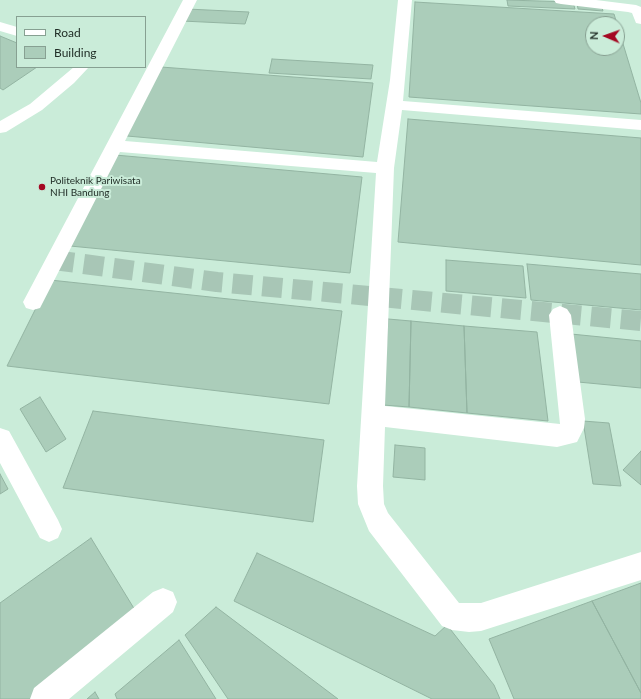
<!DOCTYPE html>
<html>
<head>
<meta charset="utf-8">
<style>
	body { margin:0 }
	#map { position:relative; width:641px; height:699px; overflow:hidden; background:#caecd9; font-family:Lato,sans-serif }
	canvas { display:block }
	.legend { position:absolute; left:16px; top:16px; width:130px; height:52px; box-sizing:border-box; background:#caecd9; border:1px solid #87a092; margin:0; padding:5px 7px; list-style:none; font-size:12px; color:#222f28 }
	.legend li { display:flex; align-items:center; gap:8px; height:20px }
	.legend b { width:20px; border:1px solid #87a092 }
	.north { position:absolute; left:585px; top:16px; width:40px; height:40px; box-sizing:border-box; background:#caecd9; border:1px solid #87a092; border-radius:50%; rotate:272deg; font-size:11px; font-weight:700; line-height:16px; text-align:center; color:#222f28 }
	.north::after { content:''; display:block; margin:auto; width:14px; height:18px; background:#a40822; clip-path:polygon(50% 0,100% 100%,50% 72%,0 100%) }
</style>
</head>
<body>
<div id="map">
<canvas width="641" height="699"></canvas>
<ul class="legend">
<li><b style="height:5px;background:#fff"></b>Road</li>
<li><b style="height:11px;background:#abcdba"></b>Building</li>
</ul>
<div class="north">N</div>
</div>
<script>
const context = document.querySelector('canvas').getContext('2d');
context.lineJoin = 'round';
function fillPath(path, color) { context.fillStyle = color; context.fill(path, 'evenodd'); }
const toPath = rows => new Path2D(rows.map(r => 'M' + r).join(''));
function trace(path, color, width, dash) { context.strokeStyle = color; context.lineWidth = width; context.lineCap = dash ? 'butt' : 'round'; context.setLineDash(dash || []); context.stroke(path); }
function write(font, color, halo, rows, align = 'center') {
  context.font = font + ' Lato,sans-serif'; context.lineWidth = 4; context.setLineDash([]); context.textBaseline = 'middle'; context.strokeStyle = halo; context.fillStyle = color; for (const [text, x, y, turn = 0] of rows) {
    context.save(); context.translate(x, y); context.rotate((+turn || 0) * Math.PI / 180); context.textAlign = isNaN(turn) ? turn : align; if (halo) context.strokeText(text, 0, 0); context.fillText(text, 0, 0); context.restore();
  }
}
const building = toPath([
	[507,0,573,2,575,9,508,6,507,0],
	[415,2,614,14,641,103,641,114,409,97,415,2],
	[593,24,617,24,617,48,593,48,593,24],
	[577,3,601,5,603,11,578,9,577,3],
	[187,9,249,12,245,24,182,21,187,9],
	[0,36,17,43,17,67,37,67,3,90,0,88,0,36],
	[272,59,373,65,371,79,269,73,272,59],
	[161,67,373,83,363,157,127,136,161,67],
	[408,119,641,138,641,265,398,242,408,119],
	[115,155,362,177,350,273,70,246,115,155],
	[446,260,523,266,526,298,446,291,446,260],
	[527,264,641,274,641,310,531,300,527,264],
	[50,280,342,311,329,404,7,366,50,280],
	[388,319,411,321,409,407,383,405,388,319],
	[411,321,464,326,467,413,409,407,411,321],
	[464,326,537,332,548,421,467,413,464,326],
	[571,334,641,341,641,388,578,382,571,334],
	[40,397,66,439,46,452,20,409,40,397],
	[93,411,324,440,313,522,63,488,93,411],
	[583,421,609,423,621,486,593,484,583,421],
	[395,445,425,448,425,480,393,477,395,445],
	[641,451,641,485,623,470,641,451],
	[0,474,8,489,0,494,0,474],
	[91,538,138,615,33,699,0,699,0,603,91,538],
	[257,553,435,636,447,625,494,685,500,699,432,699,234,601,257,553],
	[641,583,641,693,592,601,641,583],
	[592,601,641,693,641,699,514,699,489,639,592,601],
	[216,607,338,699,228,699,185,635,216,607],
	[179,640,216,699,117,699,115,694,179,640],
	[95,692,99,699,87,699,95,692]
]);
fillPath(building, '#abcdba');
trace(building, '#93b4a2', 1);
trace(toPath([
	[54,260,217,282,641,321]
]), '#a8c6b6', 20, [20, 10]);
fillPath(toPath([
	[183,0,197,0,125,141,377,162,390,80,398,0,412,0,403,101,641,120,641,130,402,110,394,168,385,406,560,424,549,315,553,309,560,306,567,309,571,315,585,419,584,428,577,442,557,447,385,427,383,486,384,504,388,513,459,603,481,603,641,552,641,580,481,631,469,632,452,630,442,626,369,531,358,504,357,486,376,173,120,152,40,308,33,310,26,308,23,302,183,0],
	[554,0,596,0,636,5,641,7,641,24,636,23,632,13,628,12,561,4,556,3,554,0],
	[0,22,17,27,17,36,0,31,0,22],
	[74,67,89,67,74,83,42,110,6,132,0,133,0,121,30,104,74,67],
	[0,428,9,431,58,520,62,529,58,538,49,542,40,538,0,463,0,428],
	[163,588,173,592,177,602,173,612,69,699,30,699,34,688,153,592,163,588]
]), '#fff');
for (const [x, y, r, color] of [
	[42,187,4,"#a40822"]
]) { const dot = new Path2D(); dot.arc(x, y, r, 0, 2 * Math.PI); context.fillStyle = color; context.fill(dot); trace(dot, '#caecd9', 1.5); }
write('10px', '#222f28', '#caecd9', [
	["Politeknik Pariwisata",50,181],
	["NHI Bandung",50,193]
], 'left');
</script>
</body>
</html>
